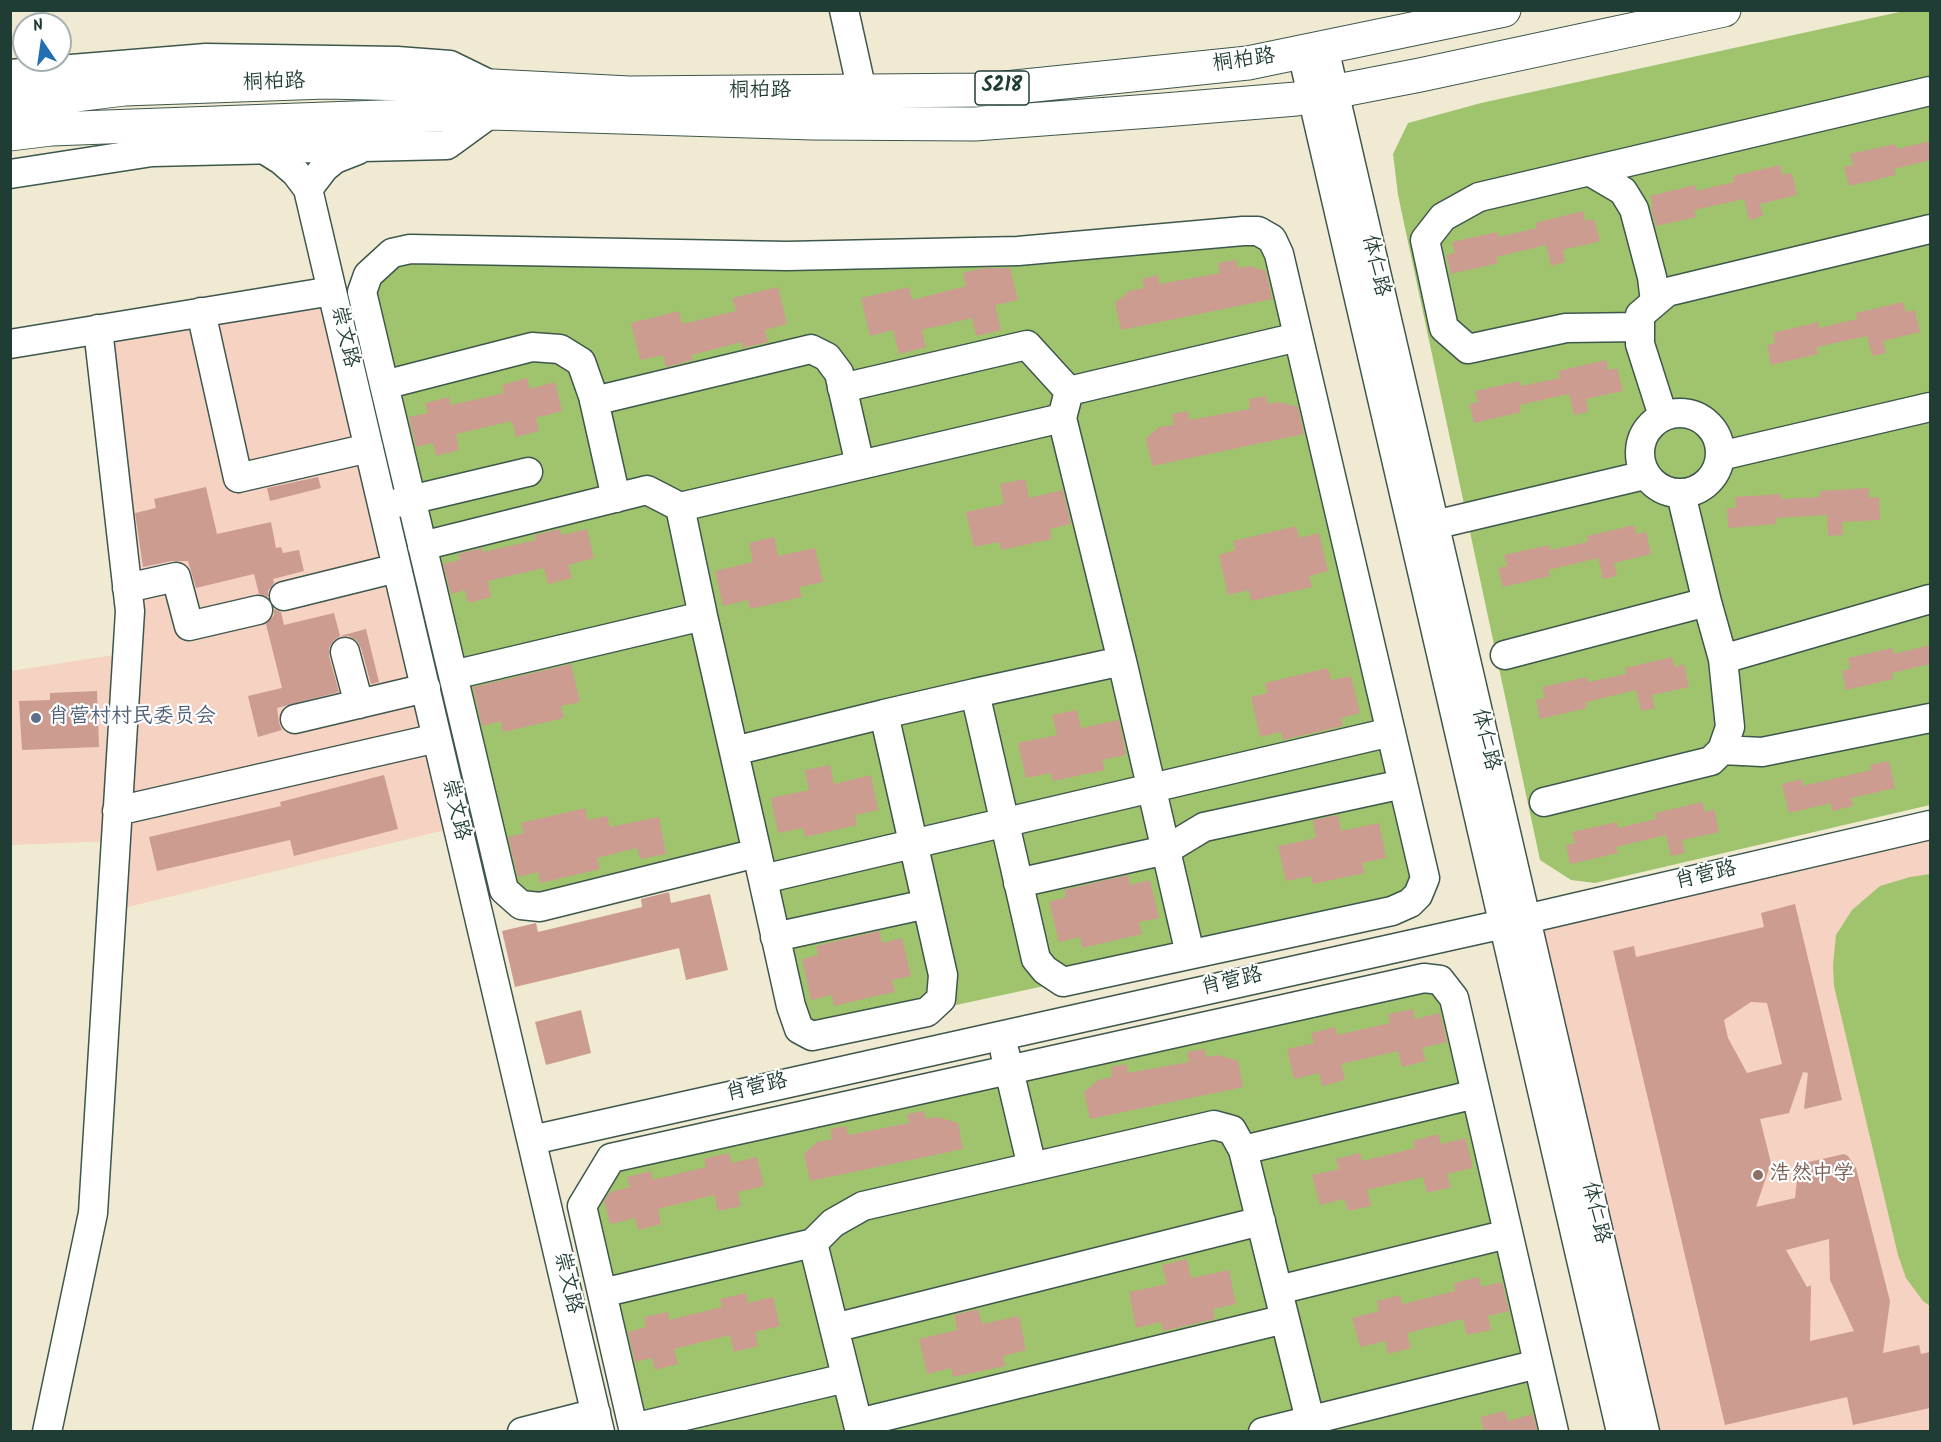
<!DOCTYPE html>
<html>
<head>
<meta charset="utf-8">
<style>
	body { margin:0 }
	#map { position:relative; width:1941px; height:1442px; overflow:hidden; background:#f0ead2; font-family:Kalam,sans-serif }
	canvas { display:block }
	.frame { position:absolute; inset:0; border:12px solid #1f3d34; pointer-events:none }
	.north { position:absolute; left:12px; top:12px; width:60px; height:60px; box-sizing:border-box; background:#fff; border:2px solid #a5b1ae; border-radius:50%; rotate:347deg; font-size:16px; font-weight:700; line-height:24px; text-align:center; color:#1f3d34 }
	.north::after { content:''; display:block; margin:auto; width:21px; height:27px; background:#1f6fb2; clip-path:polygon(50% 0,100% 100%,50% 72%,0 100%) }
</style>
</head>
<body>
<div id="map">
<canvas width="1941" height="1442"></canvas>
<div class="frame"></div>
<div class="north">N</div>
</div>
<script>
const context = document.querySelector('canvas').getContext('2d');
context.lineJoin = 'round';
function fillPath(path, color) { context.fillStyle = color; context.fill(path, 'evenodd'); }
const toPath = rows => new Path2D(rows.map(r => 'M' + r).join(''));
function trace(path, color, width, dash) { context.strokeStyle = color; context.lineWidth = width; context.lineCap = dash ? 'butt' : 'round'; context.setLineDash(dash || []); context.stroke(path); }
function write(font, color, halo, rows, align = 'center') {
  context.font = font + ' Kalam,"LXGW WenKai TC",sans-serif'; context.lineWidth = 4.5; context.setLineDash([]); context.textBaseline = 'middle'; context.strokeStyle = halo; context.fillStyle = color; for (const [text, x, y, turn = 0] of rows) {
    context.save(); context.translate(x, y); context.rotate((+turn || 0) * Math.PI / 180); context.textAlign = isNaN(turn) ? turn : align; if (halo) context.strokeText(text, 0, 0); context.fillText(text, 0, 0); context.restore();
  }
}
fillPath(toPath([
	[332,291,458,827,111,911,115,841,11,845,11,671,127,653,98,329],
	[1930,825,1930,1431,1645,1431,1526,919]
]), '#f5d2c2');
fillPath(toPath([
	[1904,11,1930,11,1930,805,1595,883,1571,880,1540,860,1398,195,1393,154,1408,123,1481,103],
	[1272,239,1418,895,1063,982,812,1036,758,858,521,905,368,275,392,253],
	[1930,874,1930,1306,1923,1301,1906,1278,1898,1255,1834,986,1833,965,1836,935,1852,910,1880,886,1910,877],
	[1440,980,1554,1431,634,1431,582,1206,611,1158]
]), '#a0c46e');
fillPath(toPath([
	[1930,141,1930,160,1894,169,1896,175,1849,186,1844,167,1853,165,1850,154,1895,144,1897,149],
	[1780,165,1783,175,1792,173,1797,195,1760,204,1763,216,1749,220,1744,199,1694,210,1696,217,1656,226,1651,207,1653,207,1650,196,1695,185,1696,191,1734,182,1733,176],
	[1583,211,1585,221,1594,219,1600,241,1563,250,1565,262,1551,266,1546,245,1496,257,1498,263,1451,274,1446,255,1455,253,1452,242,1497,232,1498,237,1537,228,1535,223],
	[1236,260,1238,268,1249,266,1266,271,1272,299,1121,330,1115,303,1129,291,1144,288,1142,279,1158,275,1159,284,1220,273,1218,263],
	[984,268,1010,268,1018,300,995,305,1001,330,976,336,972,318,922,330,926,347,899,354,893,330,870,336,861,298,909,287,912,300,966,286,963,273],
	[778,287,787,324,765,330,768,342,743,348,742,342,691,355,693,360,666,367,663,355,640,360,631,323,679,311,682,324,736,311,732,298],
	[1903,302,1906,312,1915,310,1920,332,1883,341,1886,353,1872,356,1867,336,1817,347,1818,354,1771,365,1767,345,1775,343,1773,333,1818,322,1819,328,1857,319,1856,313],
	[1606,360,1608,370,1617,368,1623,391,1586,399,1588,412,1574,415,1569,394,1519,405,1521,412,1474,423,1469,404,1478,402,1475,391,1520,381,1521,386,1560,378,1558,371],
	[527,378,530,389,555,382,562,411,536,418,539,431,516,437,512,421,456,434,459,450,436,456,433,443,416,447,409,417,428,413,425,403,449,397,451,405,504,393,502,385],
	[1266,396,1268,404,1279,402,1298,407,1304,434,1152,466,1146,439,1159,427,1174,425,1172,414,1188,411,1189,420,1250,409,1249,399],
	[318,477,321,488,270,501,267,488],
	[1025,479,1029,498,1063,490,1071,524,1050,529,1052,539,1001,550,999,542,974,547,966,512,1004,504,1000,484],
	[206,487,217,534,271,522,276,548,281,547,283,553,299,550,304,571,273,579,274,583,268,591,268,597,259,594,254,574,196,588,188,561,172,561,143,567,135,513,156,508,154,499],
	[1869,488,1869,498,1879,497,1880,520,1842,522,1843,535,1828,536,1827,515,1776,518,1776,524,1728,528,1727,508,1736,508,1735,497,1781,494,1781,499,1820,497,1820,491],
	[1634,525,1637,534,1646,532,1651,554,1614,563,1617,576,1603,579,1598,558,1548,570,1550,576,1503,587,1498,568,1507,566,1504,555,1549,545,1550,550,1588,542,1587,536],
	[1296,526,1299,538,1319,533,1328,571,1309,576,1312,587,1251,601,1249,590,1228,595,1219,555,1235,550,1233,541],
	[560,529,562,535,587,529,594,558,568,565,572,578,548,584,544,568,488,581,491,597,468,603,465,590,451,594,443,564,460,560,458,554,482,548,483,552,536,540,535,535],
	[774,537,778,556,815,548,823,582,799,587,802,597,750,609,748,600,723,606,715,571,753,562,749,543],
	[274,609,281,612,284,625,334,613,340,636,366,629,379,682,371,684,361,648,357,641,349,636,340,636,333,641,329,648,329,656,339,692,277,708,279,723,282,730,258,737,248,696,282,688,266,624,274,615],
	[1930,645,1930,664,1892,673,1893,679,1846,690,1842,671,1850,669,1848,658,1892,648,1894,654],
	[1672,657,1675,667,1684,664,1689,687,1652,695,1655,708,1641,711,1636,690,1586,702,1587,708,1540,719,1536,700,1545,698,1542,687,1587,677,1588,682,1626,674,1625,668],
	[571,664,580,702,561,706,564,718,503,732,501,721,482,726,473,687],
	[1328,668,1331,680,1351,676,1360,713,1341,718,1343,726,1283,740,1281,732,1260,737,1251,697,1267,693,1265,683],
	[97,691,99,747,22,750,19,701,50,700,50,693],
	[1077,710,1081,728,1119,720,1126,755,1102,760,1105,770,1053,781,1051,773,1026,778,1018,743,1057,735,1052,715],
	[1889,761,1895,788,1851,798,1853,806,1832,811,1831,803,1789,813,1782,784,1802,779,1803,786,1871,770,1870,765],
	[830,765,834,784,871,775,878,810,855,815,857,825,805,837,803,828,778,833,771,798,809,790,805,770],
	[384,775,398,829,294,856,290,840,157,871,149,837,281,806,280,802],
	[1702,802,1705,812,1714,809,1719,832,1682,840,1685,853,1671,856,1666,835,1616,847,1618,853,1570,864,1566,845,1575,843,1572,832,1617,822,1618,828,1656,819,1655,813],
	[585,808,588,820,607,816,610,827,659,817,666,854,640,859,637,848,597,858,600,869,540,883,538,872,518,877,508,837,524,833,521,823],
	[1338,815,1341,831,1379,823,1386,858,1362,863,1365,873,1313,884,1311,876,1286,881,1278,846,1316,838,1313,820],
	[1128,875,1130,885,1150,880,1159,918,1139,922,1142,934,1082,948,1080,937,1059,942,1049,902,1066,897,1064,890],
	[669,892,671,903,710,894,728,970,686,980,679,948,515,987,502,931,536,923,538,932,642,907,641,899],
	[1795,904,1842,1100,1804,1109,1808,1073,1803,1072,1789,1113,1760,1119,1771,1163,1756,1207,1795,1198,1798,1170,1804,1163,1844,1154,1848,1156,1856,1168,1890,1301,1883,1353,1919,1345,1921,1354,1930,1352,1930,1408,1853,1425,1847,1397,1725,1425,1613,951,1634,946,1636,957,1764,927,1761,913],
	[1751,1002,1767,1003,1782,1064,1747,1073,1728,1038,1724,1020],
	[1829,1239,1830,1280,1854,1331,1810,1341,1811,1285,1807,1287,1786,1250],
	[879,931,882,943,902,938,911,976,892,980,895,992,876,996,834,1006,832,995,811,1000,802,959,818,955,816,946],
	[1413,1009,1415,1019,1440,1013,1447,1042,1422,1048,1426,1061,1402,1067,1398,1051,1341,1064,1345,1080,1322,1086,1319,1073,1294,1079,1287,1049,1314,1043,1311,1033,1335,1027,1337,1035,1390,1023,1388,1014],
	[581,1010,591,1053,546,1065,535,1022],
	[1204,1049,1206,1057,1218,1055,1238,1061,1243,1087,1090,1119,1084,1092,1098,1080,1112,1077,1111,1067,1126,1064,1128,1073,1189,1062,1187,1052],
	[924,1111,926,1119,938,1117,958,1123,963,1149,810,1181,804,1154,817,1142,832,1139,830,1129,846,1126,848,1135,909,1123,907,1114],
	[1438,1134,1441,1144,1466,1138,1473,1168,1447,1174,1451,1187,1427,1193,1423,1177,1367,1190,1371,1206,1348,1211,1344,1199,1320,1205,1312,1175,1339,1169,1336,1159,1360,1153,1362,1161,1415,1148,1413,1141],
	[729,1153,732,1163,757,1157,764,1186,738,1192,741,1206,718,1211,714,1195,658,1209,661,1224,638,1230,635,1218,610,1224,604,1201,610,1192,630,1187,627,1177,651,1171,653,1180,706,1167,704,1159],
	[1187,1259,1191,1278,1229,1270,1236,1304,1213,1309,1215,1319,1193,1324,1163,1331,1161,1322,1136,1328,1129,1292,1167,1284,1162,1265],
	[1479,1277,1481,1287,1502,1282,1509,1311,1488,1316,1491,1330,1467,1335,1463,1319,1407,1333,1411,1348,1388,1354,1385,1341,1360,1347,1352,1318,1379,1311,1377,1301,1400,1295,1402,1304,1455,1291,1454,1283],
	[746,1293,748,1303,773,1297,780,1326,755,1332,758,1346,734,1352,730,1335,674,1349,678,1364,655,1370,652,1358,635,1362,628,1332,646,1327,644,1317,668,1312,669,1320,722,1307,720,1299],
	[978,1309,982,1324,1019,1316,1026,1350,1003,1356,1005,1366,953,1377,951,1368,927,1374,919,1339,957,1330,954,1315],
	[1505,1411,1508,1421,1533,1414,1537,1431,1484,1431,1480,1417]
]), '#cd9c90');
const minor = toPath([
	[844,10,862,91],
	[1324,48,1645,1432],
	[1302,52,1621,1432],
	[10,74,206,58,397,61,450,65,493,86],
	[265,150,281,160,296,173,308,189,324,168,335,159,358,150],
	[1589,171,1623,191,1634,209,1652,277,1655,302],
	[10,174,152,152,447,145,491,113],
	[308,189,600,1432],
	[1243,231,1258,231,1272,239,1279,254,1425,878,1418,895,1410,903,1392,911,1063,982,1045,970,1036,959,975,693,884,714,943,975,941,999,927,1012,812,1036,799,1029,791,1006,757,853,540,907,521,905,504,890,362,292,368,275,392,253,410,249,787,256,1018,251,1243,231],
	[201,312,238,478,369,448],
	[1640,327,1566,328,1468,349,1444,328,1425,240,1443,217,1479,197,1930,91],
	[10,344,332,291],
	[384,385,532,347,560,349,581,362,593,396,616,498],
	[842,388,1027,345,1069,391],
	[594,401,811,349,827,357,839,373,860,465],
	'1640 453a40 40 0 1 1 80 0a40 40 0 1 1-80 0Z',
	[1663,416,1640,344,1640,315,1667,292,1930,229],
	[1720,456,1930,407],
	[1681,494,1707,602,1723,659,1930,599],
	[393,504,528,472],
	[680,507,703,616],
	[1434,525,1645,475],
	[422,546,647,490,680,507,1062,418,1069,391,1298,337],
	[127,588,176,577,189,626,258,610],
	[284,596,397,568],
	[345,652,359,704],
	[1505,655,1707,602],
	[1122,661,1190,954],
	[453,675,703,616,757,853],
	[975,693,1122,661,1062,418],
	[295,719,426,688],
	[1722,750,1762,752,1930,718],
	[734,751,884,714],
	[1544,802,1711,761,1722,750,1730,727,1723,659],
	[117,811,437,738],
	[763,879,1391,732],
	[1018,883,1166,850,1204,827,1403,784],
	[775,937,927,904],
	[1005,1053,1032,1167],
	[532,1140,1526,919,1930,825],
	[1243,1150,1476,1094],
	[1278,1290,1508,1234],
	[602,1293,813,1243],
	[834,1328,1261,1221],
	[858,1423,1285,1319],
	[633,1428,846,1378],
	[47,1432,93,1213,130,611,98,329],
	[522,1432,596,1413],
	[634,1432,582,1206,611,1158,1424,978,1440,980,1454,998,1554,1432],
	[860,1432,813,1243,833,1223,863,1206,1214,1125,1232,1130,1243,1150,1313,1432],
	[1263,1432,1538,1364]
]);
const major = toPath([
	[10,103,124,89,326,82,493,86,629,93,986,90,1248,63,1504,10],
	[10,134,51,129,491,113,813,123,975,124,1164,110,1296,99,1420,75,1724,10]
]);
trace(minor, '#3e574c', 31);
trace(major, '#3e574c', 35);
trace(minor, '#fff', 28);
trace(major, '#fff', 33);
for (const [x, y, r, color] of [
	[36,718,6,"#5c6f8a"],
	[1758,1175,6,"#8d6e63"]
]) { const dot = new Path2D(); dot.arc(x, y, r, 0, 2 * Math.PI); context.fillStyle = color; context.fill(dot); trace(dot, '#fff', 2); }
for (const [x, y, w] of [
	[1002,88,54]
]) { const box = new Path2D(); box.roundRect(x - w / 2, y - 17, w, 34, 4.5); context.fillStyle = '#fff'; context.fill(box); trace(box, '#1f3d34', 1.5); }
write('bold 20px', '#1f3d34', null, [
	["S218",1002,88]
]);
write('21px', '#1f3d34', '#fff', [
	["桐柏路",1244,62,-8],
	["桐柏路",274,84,-2],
	["桐柏路",760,92],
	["体仁路",1374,266,77],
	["崇文路",343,337,77],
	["体仁路",1484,740,77],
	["崇文路",454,810,77],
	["肖营路",1706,877,-13],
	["肖营路",1232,983,-13],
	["肖营路",757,1089,-13],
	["体仁路",1594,1213,77],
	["崇文路",566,1283,77]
]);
write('21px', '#4e5e75', '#fff', [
	["肖营村村民委员会",48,718]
], 'left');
write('21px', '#785e54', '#fff', [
	["浩然中学",1770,1175]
], 'left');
</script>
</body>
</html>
